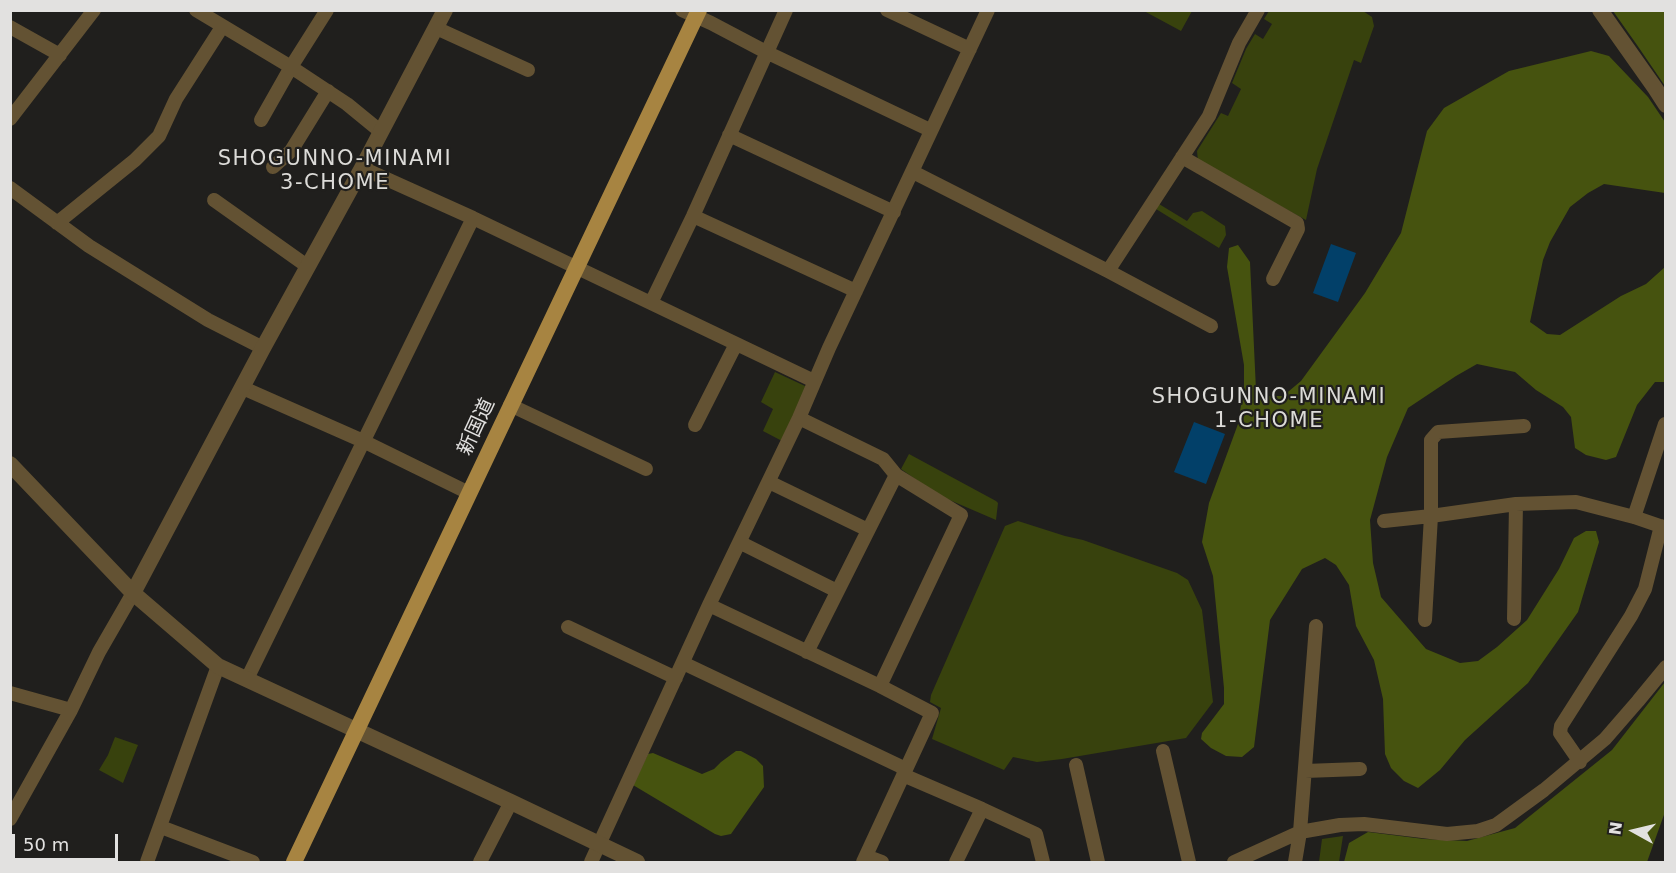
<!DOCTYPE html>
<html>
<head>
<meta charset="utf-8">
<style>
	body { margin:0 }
	#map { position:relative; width:1676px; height:873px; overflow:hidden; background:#201f1d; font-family:"DejaVu Sans",sans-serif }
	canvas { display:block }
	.frame { position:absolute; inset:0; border:12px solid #e2e1e0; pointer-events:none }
	.north { position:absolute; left:1604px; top:801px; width:60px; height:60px; -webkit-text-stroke:4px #201f1d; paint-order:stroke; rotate:278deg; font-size:16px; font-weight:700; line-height:24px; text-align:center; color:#e2e1e0 }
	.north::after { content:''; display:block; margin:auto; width:21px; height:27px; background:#e2e1e0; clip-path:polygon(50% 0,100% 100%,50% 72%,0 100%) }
	.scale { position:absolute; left:12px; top:834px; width:106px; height:27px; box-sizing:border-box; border:3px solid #e2e1e0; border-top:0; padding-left:8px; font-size:18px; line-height:21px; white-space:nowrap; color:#e2e1e0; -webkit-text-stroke:4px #201f1d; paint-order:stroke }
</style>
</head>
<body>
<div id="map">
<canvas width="1676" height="873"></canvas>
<div class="frame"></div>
<div class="north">N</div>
<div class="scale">50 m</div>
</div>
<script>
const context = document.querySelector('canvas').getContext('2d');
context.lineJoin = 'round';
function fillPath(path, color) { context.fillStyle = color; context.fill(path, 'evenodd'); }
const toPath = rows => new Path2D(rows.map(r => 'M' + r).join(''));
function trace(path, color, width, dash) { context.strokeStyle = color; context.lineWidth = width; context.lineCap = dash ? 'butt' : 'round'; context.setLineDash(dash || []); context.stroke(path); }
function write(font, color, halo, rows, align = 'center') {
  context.font = font + ' "DejaVu Sans","Noto Sans JP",sans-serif'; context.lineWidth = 4.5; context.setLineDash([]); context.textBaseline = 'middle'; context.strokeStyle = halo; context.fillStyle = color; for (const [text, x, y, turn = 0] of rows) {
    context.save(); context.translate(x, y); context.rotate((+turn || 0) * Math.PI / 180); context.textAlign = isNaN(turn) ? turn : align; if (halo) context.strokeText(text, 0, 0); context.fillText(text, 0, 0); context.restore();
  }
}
fillPath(toPath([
	[1144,11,1192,11,1181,31],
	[1269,11,1363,11,1372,17,1374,26,1361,63,1354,60,1317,169,1306,220,1198,161,1197,151,1221,113,1228,116,1241,89,1232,83,1246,49,1255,34,1263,39,1272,24,1264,19],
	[1159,204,1187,221,1193,213,1202,211,1225,226,1226,235,1219,248,1156,209],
	[775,372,805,386,806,388,782,441,763,431,773,409,761,402],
	[909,454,996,501,998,503,996,520,938,495,901,469],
	[1018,521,1065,536,1083,540,1177,573,1188,580,1202,610,1213,702,1186,738,1062,759,1037,762,1013,757,1004,770,932,739,941,708,930,702,931,695,1005,526],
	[115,737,138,745,123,783,99,770,108,755],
	[1343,836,1339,862,1319,862,1322,839]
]), '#38420d');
fillPath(toPath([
	[1613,11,1665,11,1665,86,1637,45],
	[1591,51,1609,56,1648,97,1665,122,1665,193,1604,184,1588,193,1570,207,1550,242,1543,260,1530,322,1547,334,1560,335,1621,296,1646,284,1665,267,1665,382,1655,382,1637,405,1616,457,1606,460,1586,455,1575,448,1571,417,1563,407,1536,390,1515,372,1477,364,1456,376,1408,408,1387,457,1370,520,1373,563,1381,597,1426,649,1460,663,1478,661,1497,647,1527,620,1559,569,1574,538,1586,531,1596,531,1599,542,1578,612,1528,683,1465,740,1440,770,1418,788,1404,781,1391,768,1385,754,1383,699,1374,660,1356,626,1349,585,1336,565,1325,558,1302,569,1270,620,1254,747,1242,757,1226,756,1211,748,1201,739,1202,733,1224,704,1224,688,1213,576,1202,542,1209,503,1238,424,1244,386,1244,365,1227,267,1229,248,1238,245,1250,262,1256,390,1268,396,1283,396,1301,381,1365,293,1401,233,1427,131,1444,108,1509,71],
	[1665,682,1665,812,1647,862,1344,862,1349,843,1368,832,1424,839,1467,841,1515,828,1612,750],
	[736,751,741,751,756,759,763,766,764,787,731,834,721,836,715,834,633,785,648,754,653,753,702,774,714,769,721,762]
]), '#46530f');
fillPath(toPath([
	[1331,244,1356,253,1338,302,1313,293],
	[1194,422,1225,434,1206,484,1174,472]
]), '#024069');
trace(toPath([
	[196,10,291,67,347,104,380,131],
	[682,10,711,23,766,52,930,130],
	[887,10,970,49],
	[10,27,60,55],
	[436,28,528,70],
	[10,119,94,10],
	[261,120,291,67,327,10],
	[729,135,894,212],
	[1182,157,1297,223,1298,229,1273,279],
	[273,167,291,151,328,91],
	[362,168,473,218,814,381],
	[913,172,1108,271,1211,326],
	[10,188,89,246,208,320,263,348],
	[214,200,307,266],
	[693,216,856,291],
	[57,223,135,160,159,136,176,99,222,27],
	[1108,271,1209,116,1239,43,1258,10],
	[651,303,693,216,786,10],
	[243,388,363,441,469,493],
	[510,405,646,469],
	[799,418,883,459,896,475,961,515,880,686],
	[695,425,736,344],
	[769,482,868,530],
	[1634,517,1665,424],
	[1384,521,1431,516,1431,440,1438,432,1524,426],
	[741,543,837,591],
	[709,605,880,686,932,713,863,862],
	[1514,619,1516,504],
	[1425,620,1431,516,1516,504,1576,502,1634,517,1666,528],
	[568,627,676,678],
	[807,652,896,475],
	[683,663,906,769],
	[247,679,473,218],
	[10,693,71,710],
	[1163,751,1189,862],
	[1580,762,1560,733,1561,726,1631,616,1645,589,1661,526],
	[1076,765,1098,862],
	[1305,771,1360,769],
	[903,775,982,809,1036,834,1043,862],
	[10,819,71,710,99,652,133,593],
	[161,827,253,862],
	[866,856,882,862],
	[147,862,218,666],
	[480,862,511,802],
	[591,862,709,605,799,418,829,348,988,10],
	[956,862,982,809],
	[1234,862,1300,832,1340,825,1364,824,1447,834,1478,831,1496,825,1544,790,1605,739,1638,701,1666,667],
	[1295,862,1300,832,1316,626]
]), '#635233', 14);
trace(toPath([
	[1600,10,1655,88,1666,105],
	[10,464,133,593,218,666,511,802,637,862],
	[133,593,263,348,362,168,445,10]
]), '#635233', 16);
trace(toPath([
	[294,862,699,10]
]), '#a78441', 16);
write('20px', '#e2e1e0', '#201f1d', [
	["新国道",477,427,-65]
]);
context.letterSpacing = '1.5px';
write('21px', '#dcdbd8', '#201f1d', [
	["SHOGUNNO-MINAMI",335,160],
	["3-CHOME",335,184],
	["SHOGUNNO-MINAMI",1269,398],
	["1-CHOME",1269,422]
]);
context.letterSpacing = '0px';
</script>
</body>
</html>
